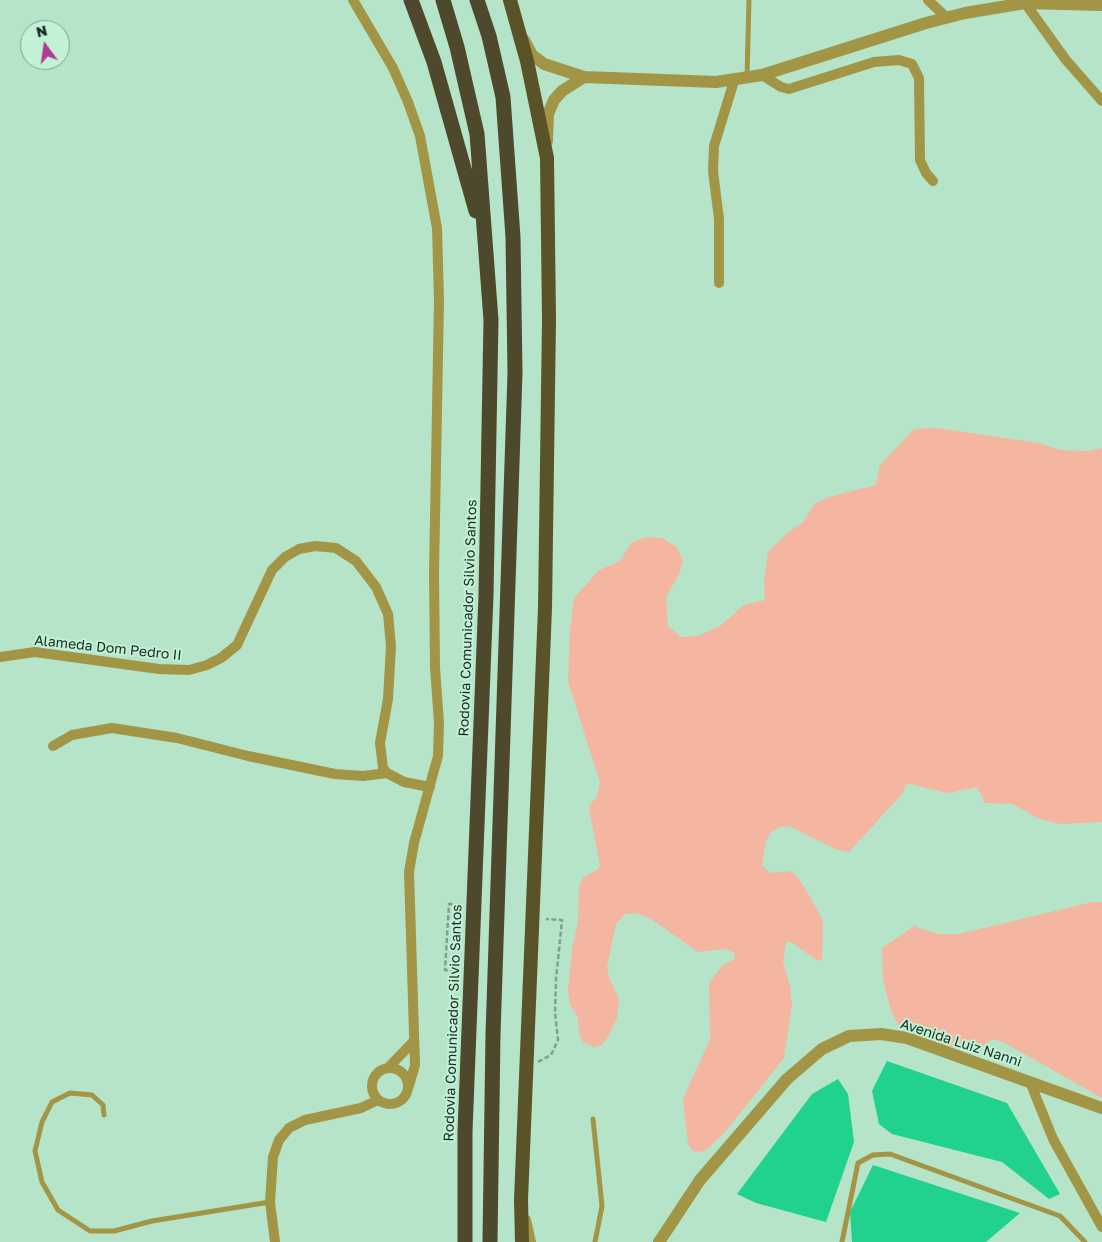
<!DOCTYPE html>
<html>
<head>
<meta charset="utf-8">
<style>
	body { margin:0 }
	#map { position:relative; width:1102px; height:1242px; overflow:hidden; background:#b5e4c9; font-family:"Golos Text",sans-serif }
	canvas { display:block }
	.north { position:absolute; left:20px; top:20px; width:50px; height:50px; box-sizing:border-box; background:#c2f1d6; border:1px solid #7fa28e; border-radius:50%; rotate:346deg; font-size:14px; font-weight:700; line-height:20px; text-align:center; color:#1a2c22 }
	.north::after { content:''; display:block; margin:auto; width:18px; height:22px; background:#b13b92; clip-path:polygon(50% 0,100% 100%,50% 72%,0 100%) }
</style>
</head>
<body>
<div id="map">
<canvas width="1102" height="1242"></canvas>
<div class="north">N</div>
</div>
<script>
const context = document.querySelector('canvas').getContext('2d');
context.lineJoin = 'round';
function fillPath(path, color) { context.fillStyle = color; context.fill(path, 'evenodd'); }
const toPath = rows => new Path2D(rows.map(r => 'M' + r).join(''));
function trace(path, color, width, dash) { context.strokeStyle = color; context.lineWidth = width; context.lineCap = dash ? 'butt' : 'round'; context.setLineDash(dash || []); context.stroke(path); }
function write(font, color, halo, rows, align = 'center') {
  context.font = font + ' "Golos Text",sans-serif'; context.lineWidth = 4; context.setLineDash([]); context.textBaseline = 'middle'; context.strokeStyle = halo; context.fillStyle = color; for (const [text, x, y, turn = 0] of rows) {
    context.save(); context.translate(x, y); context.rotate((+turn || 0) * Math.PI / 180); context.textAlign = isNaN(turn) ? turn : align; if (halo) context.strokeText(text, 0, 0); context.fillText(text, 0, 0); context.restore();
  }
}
fillPath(toPath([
	[937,428,1039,443,1060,450,1088,451,1102,448,1102,822,1061,824,1039,819,1013,804,985,803,977,787,948,793,910,784,906,785,902,794,849,852,835,849,789,826,780,827,771,832,766,841,762,865,771,873,792,871,802,883,823,920,822,959,818,961,791,942,786,942,783,961,790,986,792,1005,784,1058,726,1131,705,1151,694,1152,688,1144,683,1099,710,1039,709,983,722,966,735,959,734,953,726,949,698,952,651,919,637,913,625,914,616,924,607,967,609,977,619,999,617,1018,609,1035,602,1045,593,1047,583,1042,579,1033,578,1018,570,1004,568,991,572,948,578,923,579,887,583,878,598,869,600,865,589,809,591,803,597,797,600,782,568,682,570,630,574,598,599,570,619,562,631,543,646,537,662,538,677,547,683,561,680,572,666,597,668,626,681,637,698,636,720,626,744,605,765,600,764,581,768,552,786,534,803,522,814,504,832,496,876,485,880,465,914,429],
	[1092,902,1102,902,1102,1098,1003,1042,992,1039,979,1050,966,1051,944,1045,898,1024,891,1011,883,980,882,948,916,925,918,928,939,934,959,934]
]), '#f4b6a1');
fillPath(toPath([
	[887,1061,1007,1103,1060,1194,1049,1199,1002,1162,892,1134,879,1124,872,1091],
	[838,1079,848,1094,854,1142,826,1222,756,1203,737,1194,812,1094],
	[873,1165,1020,1213,986,1242,852,1242,850,1212]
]), '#20d28d');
trace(toPath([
	[460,905,449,904,445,970,453,971,458,915,460,915],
	[538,1062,551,1055,558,1040,555,1013,556,979,562,920,546,919]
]), '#7da18c', 2.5, [5, 2.5]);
trace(toPath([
	[747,78,749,0],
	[104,1115,103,1105,92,1095,70,1093,52,1102,42,1122,35,1151,42,1182,58,1210,90,1231,114,1231,152,1221,270,1202],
	[593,1119,602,1206,595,1242],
	[842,1242,858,1163,873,1155,890,1154,1060,1216,1085,1242]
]), '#a29545', 5);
trace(toPath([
	[353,0,393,68,408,102,420,136,437,228,439,300,434,573,435,668,439,723,438,756,414,843,409,872,415,1065,409,1086],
	[928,0,947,18],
	[1025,3,1066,60,1102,101],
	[762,75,781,87,789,89,874,62,899,60,912,64,919,78,920,160,926,173,933,181],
	[719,283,719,219,713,171,714,146,734,81],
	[0,657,35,652,159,669,189,670,207,665,221,658,237,645,272,570,285,557,299,549,315,546,336,548,356,561,376,587,388,614,391,646,388,699,380,743,383,768,387,773,404,782,430,787],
	[53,746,72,735,112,728,177,738,248,756,335,774,363,776,387,773],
	'372 1086a18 18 0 1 1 36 0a18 18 0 1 1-36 0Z',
	[388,1068,413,1042],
	[1030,1082,1053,1139,1102,1227],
	[275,1242,270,1202,273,1157,279,1140,289,1128,305,1120,361,1108,378,1100]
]), '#a29545', 10);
trace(toPath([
	[524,40,532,55,544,64,584,77,716,82,762,75,926,23,965,13,1025,3,1102,5],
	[547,141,548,114,554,100,562,91,584,77],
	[525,1220,530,1242],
	[659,1242,700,1180,787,1079,822,1049,849,1036,881,1034,907,1038,1102,1108]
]), '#a29545', 12);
trace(toPath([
	[510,0,527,61,547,158,549,319,545,608,521,1200,522,1242]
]), '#5a5328', 14);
trace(toPath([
	[411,0,434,62,476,211],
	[443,0,457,47,477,134,491,320,486,595,465,1132,465,1242],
	[477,0,489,36,503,97,513,237,515,373,493,1034,490,1242]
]), '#4e492c', 15);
write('14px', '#1a2c22', '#c2f1d6', [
	["Rodovia Comunicador Silvio Santos",468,618,-88],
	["Alameda Dom Pedro II",108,648,6],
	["Rodovia Comunicador Silvio Santos",453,1023,-88],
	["Avenida Luiz Nanni",961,1043,18]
]);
</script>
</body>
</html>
